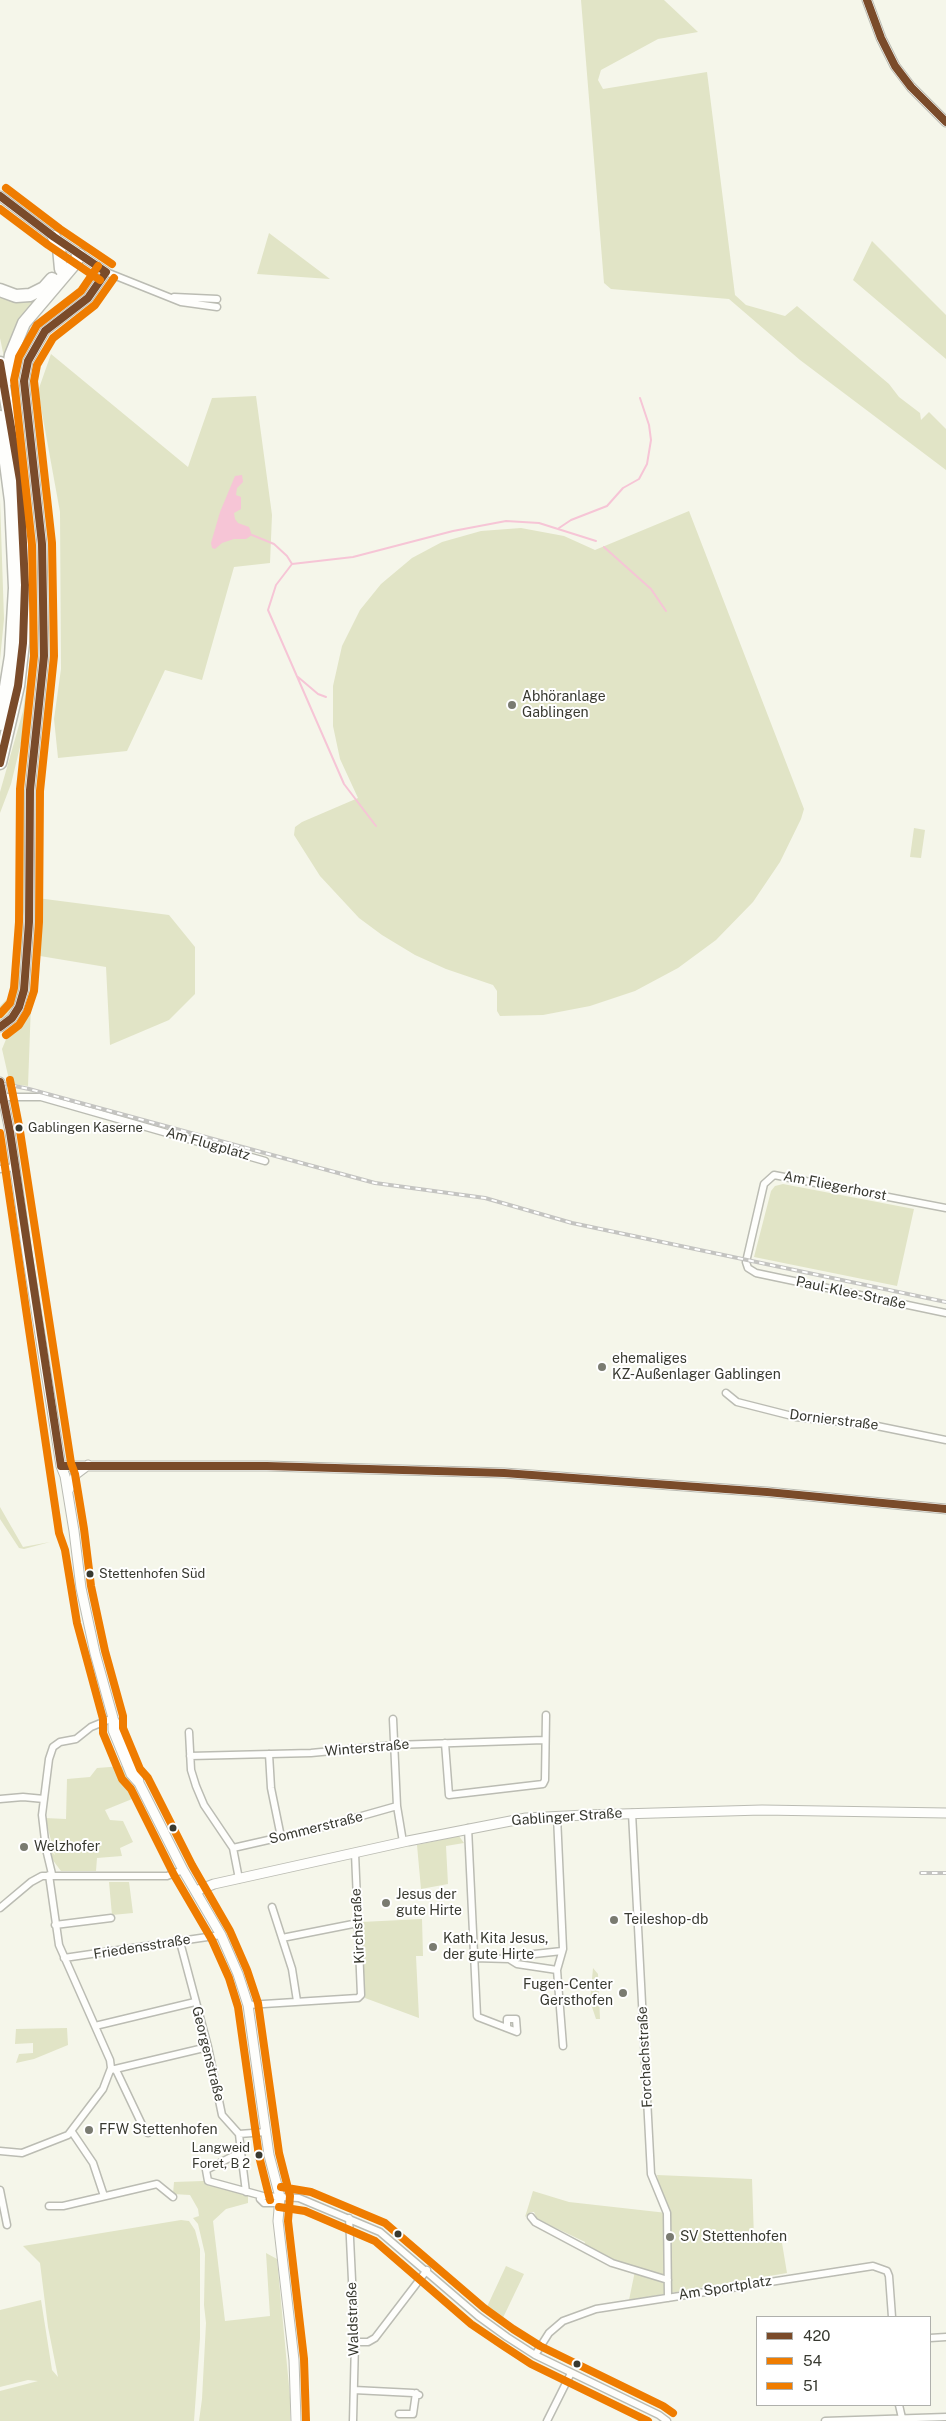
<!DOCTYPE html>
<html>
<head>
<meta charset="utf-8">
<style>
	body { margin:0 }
	#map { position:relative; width:946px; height:2421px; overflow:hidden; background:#f5f6ea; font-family:"Public Sans",sans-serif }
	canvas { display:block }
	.legend { position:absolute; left:756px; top:2316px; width:175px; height:90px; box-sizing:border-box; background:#fff; border:1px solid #afb0ac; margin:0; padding:6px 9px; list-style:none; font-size:15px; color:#383930 }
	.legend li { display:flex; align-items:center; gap:10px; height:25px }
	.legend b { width:25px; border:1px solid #afb0ac }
</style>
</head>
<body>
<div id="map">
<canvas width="946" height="2421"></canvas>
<ul class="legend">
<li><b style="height:6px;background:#7a4b2a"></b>420</li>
<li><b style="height:6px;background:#ef7c00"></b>54</li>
<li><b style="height:6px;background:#ef7c00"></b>51</li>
</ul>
</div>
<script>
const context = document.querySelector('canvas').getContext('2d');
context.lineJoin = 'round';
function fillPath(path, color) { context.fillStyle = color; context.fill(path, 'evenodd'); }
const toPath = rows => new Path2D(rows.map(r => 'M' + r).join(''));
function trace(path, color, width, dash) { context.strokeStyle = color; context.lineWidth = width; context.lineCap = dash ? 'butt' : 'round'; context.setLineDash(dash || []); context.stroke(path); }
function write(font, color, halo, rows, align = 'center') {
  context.font = font + ' "Public Sans",sans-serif'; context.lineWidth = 4; context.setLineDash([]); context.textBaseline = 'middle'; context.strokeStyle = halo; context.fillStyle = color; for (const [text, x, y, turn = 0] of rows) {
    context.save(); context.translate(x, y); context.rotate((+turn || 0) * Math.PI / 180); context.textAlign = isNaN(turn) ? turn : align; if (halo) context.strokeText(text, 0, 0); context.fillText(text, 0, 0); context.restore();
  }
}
fillPath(toPath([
	[581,0,664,0,698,32,658,39,601,70,598,80,603,89,707,72,735,295,746,305,785,316,797,306,889,384,899,397,920,413,921,420,929,412,946,429,946,470,800,360,729,299,611,289,604,283],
	[269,233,330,279,257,274],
	[872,241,946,315,946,359,853,280],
	[0,293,39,294,5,362,0,338],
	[51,354,188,467,212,398,256,396,272,515,270,563,234,567,202,680,165,670,127,751,58,758,54,719,61,669,60,512,38,391],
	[0,499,4,619,0,660],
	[689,511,804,809,801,819,780,862,753,902,716,940,678,968,635,991,590,1006,543,1015,500,1016,497,1011,497,991,493,985,446,969,415,955,382,935,359,918,320,876,294,835,295,827,302,822,358,798,340,759,333,726,333,686,342,646,360,610,381,584,412,558,442,542,481,531,521,528,564,536,595,550],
	[30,660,37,660,30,706,11,784,0,813,0,792,23,711],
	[20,786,23,791,26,788,25,906,22,922,24,929,21,990,14,1009,0,1020,0,1006,10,996,17,974,21,968],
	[914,828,925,830,921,858,910,857],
	[37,898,169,915,195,947,195,994,169,1020,110,1045,106,967,34,955],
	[32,996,31,1004,28,1086,10,1084,2,1049,7,1037,26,1014],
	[783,1184,914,1209,897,1286,754,1257,771,1191,775,1186],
	[0,1507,23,1547,50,1542,24,1549,19,1548,0,1519],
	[123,1766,137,1797,105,1810,110,1820,123,1821,133,1842,120,1848,122,1856,97,1858,96,1871,61,1871,52,1859,51,1851,55,1855,45,1818,66,1819,67,1779,90,1777,97,1768],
	[459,1836,464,1843,446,1846,448,1884,421,1889,417,1845],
	[109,1882,129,1882,133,1913,112,1915],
	[422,1919,423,1956,416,1956,419,2018,365,1998,361,1922],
	[593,1968,598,1974,600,2019,596,2019,590,2001],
	[67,2028,68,2045,34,2059,16,2063,19,2054,33,2053,33,2043,15,2044,16,2029],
	[657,2175,752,2179,754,2238,781,2237,787,2273,629,2300,635,2271,584,2248,585,2242,537,2219,534,2212,531,2212,525,2217,533,2191,569,2202,667,2213,662,2202],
	[203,2181,248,2195,248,2203,226,2209,213,2221,225,2321,270,2316,266,2253,277,2259,290,2397,290,2421,199,2421,202,2399,206,2323,204,2305,205,2254,198,2224,193,2218,199,2216,198,2209,190,2195,173,2194,174,2182],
	[181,2220,189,2221,195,2230,200,2249,200,2338,194,2421,0,2421,0,2391,38,2381,28,2380,0,2387,0,2310,41,2300,52,2370,58,2377,48,2327,40,2263,23,2246],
	[506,2266,524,2274,500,2324,494,2320,495,2317,485,2311]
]), '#e1e4c6');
fillPath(toPath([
	[242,475,243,482,237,488,236,495,241,497,241,509,234,513,235,519,238,523,249,527,252,535,246,539,234,539,222,543,215,549,212,548,211,543,220,512,235,476]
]), '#f6c5d6');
trace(toPath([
	[559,528,571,520,607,506,623,488,639,479,647,464,651,440,649,425,640,398],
	[252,535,274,544,287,556,292,564],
	[604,547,651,589,666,611],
	[298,677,318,694,326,697],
	[376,826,344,784,268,610,276,585,292,564,353,557,453,531,506,521,539,523,596,541]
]), '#f6c5d6', 2);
const street = toPath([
	[106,272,181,302,217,307],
	[174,297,217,299],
	[4,1097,41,1097,265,1161],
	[0,1169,15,1167],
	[946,1208,774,1175,764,1184,746,1262,748,1268,756,1273,946,1313],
	[726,1393,737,1402,796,1417,877,1426,946,1440],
	[393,1719,397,1806,403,1842],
	[189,1732,191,1770,196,1786,204,1805,233,1848,239,1879],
	[445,1743,449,1795,543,1784,545,1780,546,1715],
	[269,1754,271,1788,281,1837],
	[190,1756,311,1753,394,1745,544,1740],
	[0,1799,23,1797,44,1799],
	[632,1813,651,2174,667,2213,668,2298],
	[557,1816,563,1949,557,1970,563,2046],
	[468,1828,477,2016,478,2017,517,2032,516,2019,507,2019,507,2028],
	[233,1848,312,1830,397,1806],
	[52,1874,46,1849,42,1815,49,1759,53,1747,60,1742,76,1739,91,1727,113,1718],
	[272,1907,292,1969,297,2001],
	[0,1908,31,1882,42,1876,167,1876,183,1870],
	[55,1925,111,1918],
	[282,1938,358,1923],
	[180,1942,208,2047,222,2115,239,2134,266,2132],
	[64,1958,221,1935],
	[474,1958,509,1959,517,1964,557,1970],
	[509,1959,516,1956,562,1951],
	[248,2005,358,1998,361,1995,355,1853],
	[95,2026,195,2002],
	[111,2070,208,2047],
	[116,2070,145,2131,148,2133],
	[72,2132,93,2163,104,2196],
	[239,2134,241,2152,206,2170,208,2181,263,2196],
	[0,2151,22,2153,68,2135,103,2089,111,2068,110,2060,59,1945,49,1875],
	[241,2152,246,2192],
	[0,2190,7,2225],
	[280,2203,264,2203,260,2199,263,2196,299,2198,380,2232,478,2316,507,2337,535,2355,659,2415,667,2421],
	[49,2206,63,2206,157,2184,173,2197],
	[531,2217,535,2222,612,2263,668,2280],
	[349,2218,355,2342,353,2421],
	[930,2338,946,2337],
	[355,2342,368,2342,375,2338,427,2270],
	[535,2355,549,2333,563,2321,596,2309,873,2266,887,2271,889,2276,892,2317],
	[354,2390,413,2393,419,2395],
	[899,2405,902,2418],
	[399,2414,413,2414,416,2393],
	[547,2421,571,2373],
	[825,2421,946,2417]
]);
const secondary = toPath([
	[867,0,881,38,895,66,911,87,946,122],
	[0,196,54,237,106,272,88,298,45,331,28,361,24,381,42,544,44,656,30,790,29,922,24,990,19,1007,12,1018,0,1027],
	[0,1082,10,1132,27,1253,61,1466,65,1476,74,1531,81,1588,95,1653,113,1718,113,1730,131,1774,139,1783,183,1870,221,1935,238,1974,248,2005,269,2155,280,2197,278,2221,294,2360,296,2421],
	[61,1466,267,1466,504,1473,767,1492,946,1509],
	[69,1489,76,1474,88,1465],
	[113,1719,123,1736,137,1771,139,1783],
	[196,1891,214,1884,408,1841,526,1818,585,1815,762,1810,946,1813]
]);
const highway = toPath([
	[54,237,59,248,61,269],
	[0,290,16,296,30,295,44,288,52,279],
	[0,363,20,480,25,585,23,643,18,686,0,763],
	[7,380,11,355,24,323,74,264,79,255],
	[0,417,11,501,15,588,11,656,0,724]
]);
trace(street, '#bbbcb3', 9);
trace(secondary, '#bbbcb3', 11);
trace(highway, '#bbbcb3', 15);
trace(street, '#fefefc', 6);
trace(secondary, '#fefefc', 9);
trace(highway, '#fefefc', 12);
const rail = toPath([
	[0,1083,29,1089,375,1183,485,1198,572,1223,946,1302],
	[921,1873,946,1873]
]);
trace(rail, '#c4c4c1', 4);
trace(rail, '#fff', 2, [5.5]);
trace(toPath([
	[867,0,881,38,895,66,911,87,946,122],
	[0,196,54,237,106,272],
	[0,363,20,480,25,585,23,643,18,686,0,763],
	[0,1027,12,1018,19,1007,24,990,29,922,30,790,44,656,42,544,24,381,28,361,45,331,88,298,106,272],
	[0,1082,10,1132,61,1466],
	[61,1466,267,1466,504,1473,767,1492,946,1509]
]), '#7a4b2a', 8);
trace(toPath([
	[0,209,48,245,100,280],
	[6,1035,19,1025,27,1012,34,991,39,922,40,791,54,656,52,543,34,381,37,365,53,338,95,305,114,278],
	[0,1133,59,1533,65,1550,77,1623,103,1719,103,1733,122,1779,131,1789,174,1875,212,1940,229,1978,238,2007,259,2156,270,2200],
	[279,2207,305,2211,375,2241,471,2324,502,2345,531,2364,648,2421]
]), '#ef7c00', 8);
trace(toPath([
	[6,188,60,229,112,264],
	[0,1014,10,1003,14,988,19,922,20,789,34,656,32,545,14,380,19,357,37,325,81,291,98,266],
	[10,1080,20,1131,71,1463,75,1474,84,1529,91,1586,105,1651,123,1716,123,1728,140,1769,148,1778,192,1865,230,1931,247,1970,258,2003,279,2153,290,2196,288,2221,304,2359,306,2421],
	[281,2187,311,2192,385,2223,484,2308,513,2329,540,2346,663,2406,673,2413]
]), '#ef7c00', 8);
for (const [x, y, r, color] of [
	[512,705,5,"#7a7b71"],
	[19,1128,4.5,"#383930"],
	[602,1367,5,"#7a7b71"],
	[90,1574,4.5,"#383930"],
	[173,1828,4.5,"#383930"],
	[24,1847,5,"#7a7b71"],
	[386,1903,5,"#7a7b71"],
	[614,1920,5,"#7a7b71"],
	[433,1947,5,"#7a7b71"],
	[623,1993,5,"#7a7b71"],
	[89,2130,5,"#7a7b71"],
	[259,2155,4.5,"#383930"],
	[398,2234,4.5,"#383930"],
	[670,2237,5,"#7a7b71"],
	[577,2364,4.5,"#383930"]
]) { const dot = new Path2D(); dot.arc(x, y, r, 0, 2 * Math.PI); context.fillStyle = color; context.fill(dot); trace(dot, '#fff', 2); }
write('13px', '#383930', '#fff', [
	["Gablingen Kaserne",28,1128],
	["Stettenhofen Süd",99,1574],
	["Langweid",250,2148,"right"],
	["Foret, B 2",250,2164,"right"]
], 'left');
write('14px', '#383930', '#fff', [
	["Abhöranlage",522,697],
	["Gablingen",522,713],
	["ehemaliges",612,1359],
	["KZ-Außenlager Gablingen",612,1375],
	["Welzhofer",34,1847],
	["Jesus der",396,1895],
	["gute Hirte",396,1911],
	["Teileshop-db",624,1920],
	["Kath. Kita Jesus,",443,1939],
	["der gute Hirte",443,1955],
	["Fugen-Center",613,1985,"right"],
	["Gersthofen",613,2001,"right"],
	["FFW Stettenhofen",99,2130],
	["SV Stettenhofen",680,2237]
], 'left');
write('14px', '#383930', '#fff', [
	["Am Flugplatz",208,1144,16],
	["Am Fliegerhorst",835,1186,11],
	["Paul-Klee-Straße",851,1293,12],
	["Dornierstraße",834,1420,7],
	["Winterstraße",367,1748,-5],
	["Gablinger Straße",567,1817,-4],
	["Sommerstraße",316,1828,-14],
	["Kirchstraße",358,1926,-93],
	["Friedensstraße",142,1947,-9],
	["Georgenstraße",208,2054,76],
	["Forchachstraße",645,2057,-93],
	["Am Sportplatz",725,2288,-9],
	["Waldstraße",353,2319,-92]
]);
</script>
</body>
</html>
